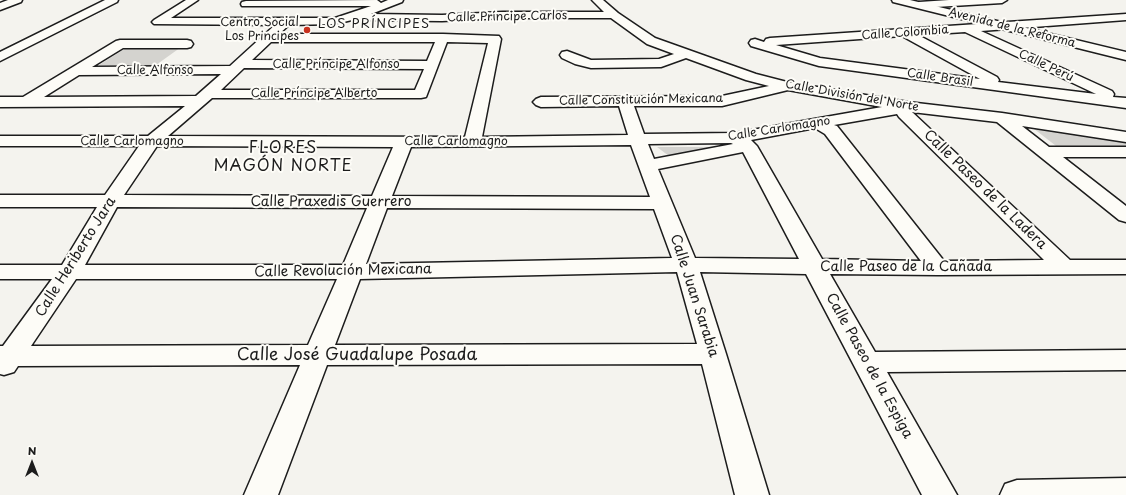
<!DOCTYPE html>
<html>
<head>
<meta charset="utf-8">
<style>
	body { margin:0 }
	#map { position:relative; width:1126px; height:495px; overflow:hidden; background:#f4f3ee; font-family:"Playpen Sans",sans-serif }
	canvas { display:block }
	.north { position:absolute; left:12px; top:443px; width:40px; height:40px; -webkit-text-stroke:3px #fdfcf7; paint-order:stroke; rotate:0deg; font-size:11px; font-weight:700; line-height:16px; text-align:center; color:#1c1c1c }
	.north::after { content:''; display:block; margin:auto; width:14px; height:18px; background:#1c1c1c; clip-path:polygon(50% 0,100% 100%,50% 72%,0 100%) }
</style>
</head>
<body>
<div id="map">
<canvas width="1126" height="495"></canvas>
<div class="north">N</div>
</div>
<script>
const context = document.querySelector('canvas').getContext('2d');
context.lineJoin = 'round';
function fillPath(path, color) { context.fillStyle = color; context.fill(path, 'evenodd'); }
const toPath = rows => new Path2D(rows.map(r => 'M' + r).join(''));
function trace(path, color, width, dash) { context.strokeStyle = color; context.lineWidth = width; context.lineCap = dash ? 'butt' : 'round'; context.setLineDash(dash || []); context.stroke(path); }
function write(font, color, halo, rows, align = 'center') {
  context.font = font + ' "Playpen Sans",sans-serif'; context.lineWidth = 4; context.setLineDash([]); context.textBaseline = 'middle'; context.strokeStyle = halo; context.fillStyle = color; for (const [text, x, y, turn = 0] of rows) {
    context.save(); context.translate(x, y); context.rotate((+turn || 0) * Math.PI / 180); context.textAlign = isNaN(turn) ? turn : align; if (halo) context.strokeText(text, 0, 0); context.fillText(text, 0, 0); context.restore();
  }
}
fillPath(toPath([
	[131,45,184,45,156,65,99,65],
	[1029,125,1126,140,1126,150,1060,149],
	[657,147,727,147,669,156]
]), '#d4d3cf');
const minor = toPath([
	[8,0,22,0,21,2,0,10,0,3,8,0],
	[105,0,118,0,117,2,0,61,0,52,105,0],
	[186,0,198,0,171,18,335,18,371,6,242,6,241,4,242,2,246,1,377,0,381,3,388,0,403,0,402,2,371,14,442,15,503,12,604,12,592,0,603,0,618,13,655,38,756,74,787,82,908,102,1002,113,1126,132,1126,142,1022,126,1049,147,1126,147,1126,157,1063,157,1126,206,1126,222,1119,220,997,122,912,112,1070,260,1126,260,1126,274,938,275,830,274,875,352,1126,350,1126,370,887,372,957,495,922,495,806,274,700,272,726,354,769,495,735,495,702,364,327,365,278,495,244,495,300,365,18,366,14,372,4,375,0,374,0,346,3,346,52,279,0,279,0,265,62,265,97,207,0,207,0,195,105,195,139,146,0,146,0,136,148,136,185,106,0,107,0,97,23,97,116,41,120,40,187,40,191,41,193,44,191,47,187,48,123,48,92,67,230,66,275,25,154,24,152,22,154,20,186,0],
	[503,18,611,18,647,44,674,54,659,59,591,60,567,51,562,52,560,55,562,58,575,64,591,68,661,67,686,58,746,80,769,86,722,96,541,97,536,99,533,102,536,105,541,107,619,106,628,135,482,137,501,39,499,36,443,34,279,34,289,25,335,24,352,20,442,21,503,18],
	[271,42,435,42,427,61,252,60,271,42],
	[447,42,488,43,465,137,168,136,212,98,421,98,426,97,447,42],
	[244,68,424,69,415,90,221,90,244,68],
	[221,74,196,96,44,97,79,75,221,74],
	[788,90,882,107,735,133,644,134,634,106,722,106,788,90],
	[897,114,899,117,1044,260,944,261,837,126,834,125,897,114],
	[815,128,825,134,921,261,822,259,757,146,751,140,815,128],
	[731,143,733,144,654,159,648,144,731,143],
	[631,145,650,197,392,196,411,147,631,145],
	[157,146,393,147,372,196,124,195,157,146],
	[743,152,799,259,695,258,658,169,743,152],
	[117,207,367,208,343,265,85,265,117,207],
	[387,208,654,209,672,258,366,264,387,208],
	[677,272,697,344,335,345,360,279,677,272],
	[76,279,337,279,308,345,31,346,76,279],
	[949,0,1007,0,1002,3,919,8,914,5,919,2,949,0],
	[1126,14,1126,20,981,31,1112,91,1114,94,1113,97,1126,98,1126,108,819,66,751,46,749,43,751,40,755,39,764,42,766,39,770,38,1126,14],
	[965,32,1096,94,998,82,999,80,997,77,918,35,965,32],
	[902,36,980,79,820,58,776,45,902,36],
	[1126,478,1126,495,1000,495,1005,484,1017,480,1126,478]
]);
const major = toPath([
	[892,0,910,0,1126,52,1126,60,893,2,892,0]
]);
trace(minor, '#1c1c1c', 3);
trace(major, '#1c1c1c', 3);
fillPath(minor, '#fdfcf7');
fillPath(major, '#fdfcf7');
for (const [x, y, r, color] of [
	[307,30,4,"#c8321e"]
]) { const dot = new Path2D(); dot.arc(x, y, r, 0, 2 * Math.PI); context.fillStyle = color; context.fill(dot); trace(dot, '#fdfcf7', 1.5); }
write('12px', '#1c1c1c', '#fdfcf7', [
	["Calle Príncipe Carlos",507,17,-1],
	["Avenida de la Reforma",1012,28,14],
	["Calle Colombia",905,33,-4],
	["Calle Príncipe Alfonso",336,65],
	["Calle Perú",1046,66,25],
	["Calle Alfonso",155,71],
	["Calle Brasil",940,78,8],
	["Calle Príncipe Alberto",314,94],
	["Calle División del Norte",852,96,10],
	["Calle Constitución Mexicana",641,100,-1],
	["Calle Carlomagno",779,129,-9],
	["Calle Carlomagno",132,142],
	["Calle Carlomagno",456,142]
]);
write('12px', '#1c1c1c', '#fdfcf7', [
	["Centro Social",299,23],
	["Los Principes",299,37]
], 'right');
context.letterSpacing = '1px';
write('13px', '#1c1c1c', '#fdfcf7', [
	["LOS PRÍNCIPES",374,24]
]);
context.letterSpacing = '0px';
write('14px', '#1c1c1c', '#fdfcf7', [
	["Calle Paseo de la Ladera",985,190,44],
	["Calle Praxedis Guerrero",331,202],
	["Calle Heriberto Jara",76,257,-58],
	["Calle Paseo de la Cañada",906,267],
	["Calle Revolución Mexicana",343,271,-1],
	["Calle Juan Sarabia",694,296,72],
	["Calle Paseo de la Espiga",869,366,61]
]);
context.letterSpacing = '1px';
write('16px', '#1c1c1c', '#fdfcf7', [
	["FLORES",283,149],
	["MAGÓN NORTE",283,167]
]);
context.letterSpacing = '0px';
write('17px', '#1c1c1c', '#fdfcf7', [
	["Calle José Guadalupe Posada",357,355]
]);
</script>
</body>
</html>
